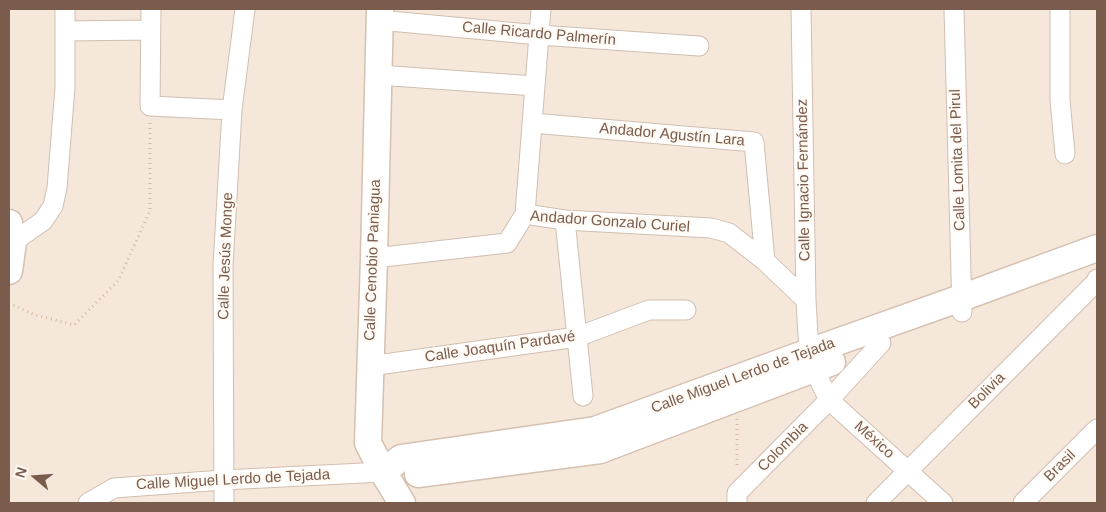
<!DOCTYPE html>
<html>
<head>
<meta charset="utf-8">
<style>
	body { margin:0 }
	#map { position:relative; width:1106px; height:512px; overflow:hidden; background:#fdf6ec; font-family:Helvetica,sans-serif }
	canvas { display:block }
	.frame { position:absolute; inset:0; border:10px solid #7a5c4d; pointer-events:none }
	.north { position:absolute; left:10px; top:452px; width:50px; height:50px; -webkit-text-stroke:4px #fffaf3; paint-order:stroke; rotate:288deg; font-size:14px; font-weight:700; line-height:20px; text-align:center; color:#7a5c4d }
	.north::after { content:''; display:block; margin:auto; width:18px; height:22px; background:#7a5c4d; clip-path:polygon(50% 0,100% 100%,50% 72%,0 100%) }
</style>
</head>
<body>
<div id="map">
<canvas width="1106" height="512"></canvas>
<div class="frame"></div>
<div class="north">N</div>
</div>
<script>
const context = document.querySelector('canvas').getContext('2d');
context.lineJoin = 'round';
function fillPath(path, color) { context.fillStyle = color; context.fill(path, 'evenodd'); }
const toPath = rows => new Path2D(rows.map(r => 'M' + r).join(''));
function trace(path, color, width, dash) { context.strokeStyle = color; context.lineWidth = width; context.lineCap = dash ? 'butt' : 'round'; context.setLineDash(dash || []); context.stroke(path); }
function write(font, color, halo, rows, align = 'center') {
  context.font = font + ' Helvetica,sans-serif'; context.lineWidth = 4; context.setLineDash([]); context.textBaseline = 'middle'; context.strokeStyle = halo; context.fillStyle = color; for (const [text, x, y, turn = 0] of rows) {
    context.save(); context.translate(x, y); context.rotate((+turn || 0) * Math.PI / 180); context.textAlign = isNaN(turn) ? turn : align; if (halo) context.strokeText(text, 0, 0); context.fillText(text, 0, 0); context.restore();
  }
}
fillPath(toPath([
	[9,9,1097,9,1097,503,9,503]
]), '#f5e8da');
const street = toPath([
	[151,9,150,106,232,110],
	[801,9,806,300,809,352,814,369,829,400,943,503],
	[954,9,962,312],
	[1060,9,1060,100,1065,154],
	[379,20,539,35,699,46],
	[65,31,151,30],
	[378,75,535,86],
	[532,123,754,142,765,261],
	[525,214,565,220,711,228,729,233,765,261,806,300],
	[565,220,583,396],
	[13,242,43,221,53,206,57,188,65,87,65,9],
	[374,258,507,243,525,214,541,9],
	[370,366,577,337,649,310,686,310],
	[88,503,114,488,223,480,383,472],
	[224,503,223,266,232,110,245,9],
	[737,503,737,493,829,400,881,343],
	[876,503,1097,281,1097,279],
	[1023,503,1097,429]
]);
const secondary = toPath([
	[380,9,374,258,368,443,383,472,402,503],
	[9,223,13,242,9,271],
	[383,472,401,458,595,430,809,352,961,298,1097,248],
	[418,474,600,450,832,362]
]);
trace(street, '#d1beb0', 21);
trace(secondary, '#d6c0b0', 29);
trace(toPath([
	[9,303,35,315,74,325,118,281,150,211,150,122],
	[737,419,737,468]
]), '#d9b8a5', 3, [1, 4]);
trace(street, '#fff', 19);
trace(secondary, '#fff', 26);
write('15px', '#7a5c4d', '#fffaf3', [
	["Calle Ricardo Palmerín",539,34,5],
	["Andador Agustín Lara",672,135,5],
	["Calle Lomita del Pirul",958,160,-92],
	["Calle Ignacio Fernández",804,180,-91],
	["Andador Gonzalo Curiel",610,222,4],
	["Calle Jesús Monge",226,256,-88],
	["Calle Cenobio Paniagua",373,260,-88],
	["Calle Joaquín Pardavé",500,347,-8],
	["Calle Miguel Lerdo de Tejada",743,376,-20],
	["Bolivia",987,391,-45],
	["México",874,440,42],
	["Colombia",783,447,-45],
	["Brasil",1060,466,-45],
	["Calle Miguel Lerdo de Tejada",233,480,-3]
]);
</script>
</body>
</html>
